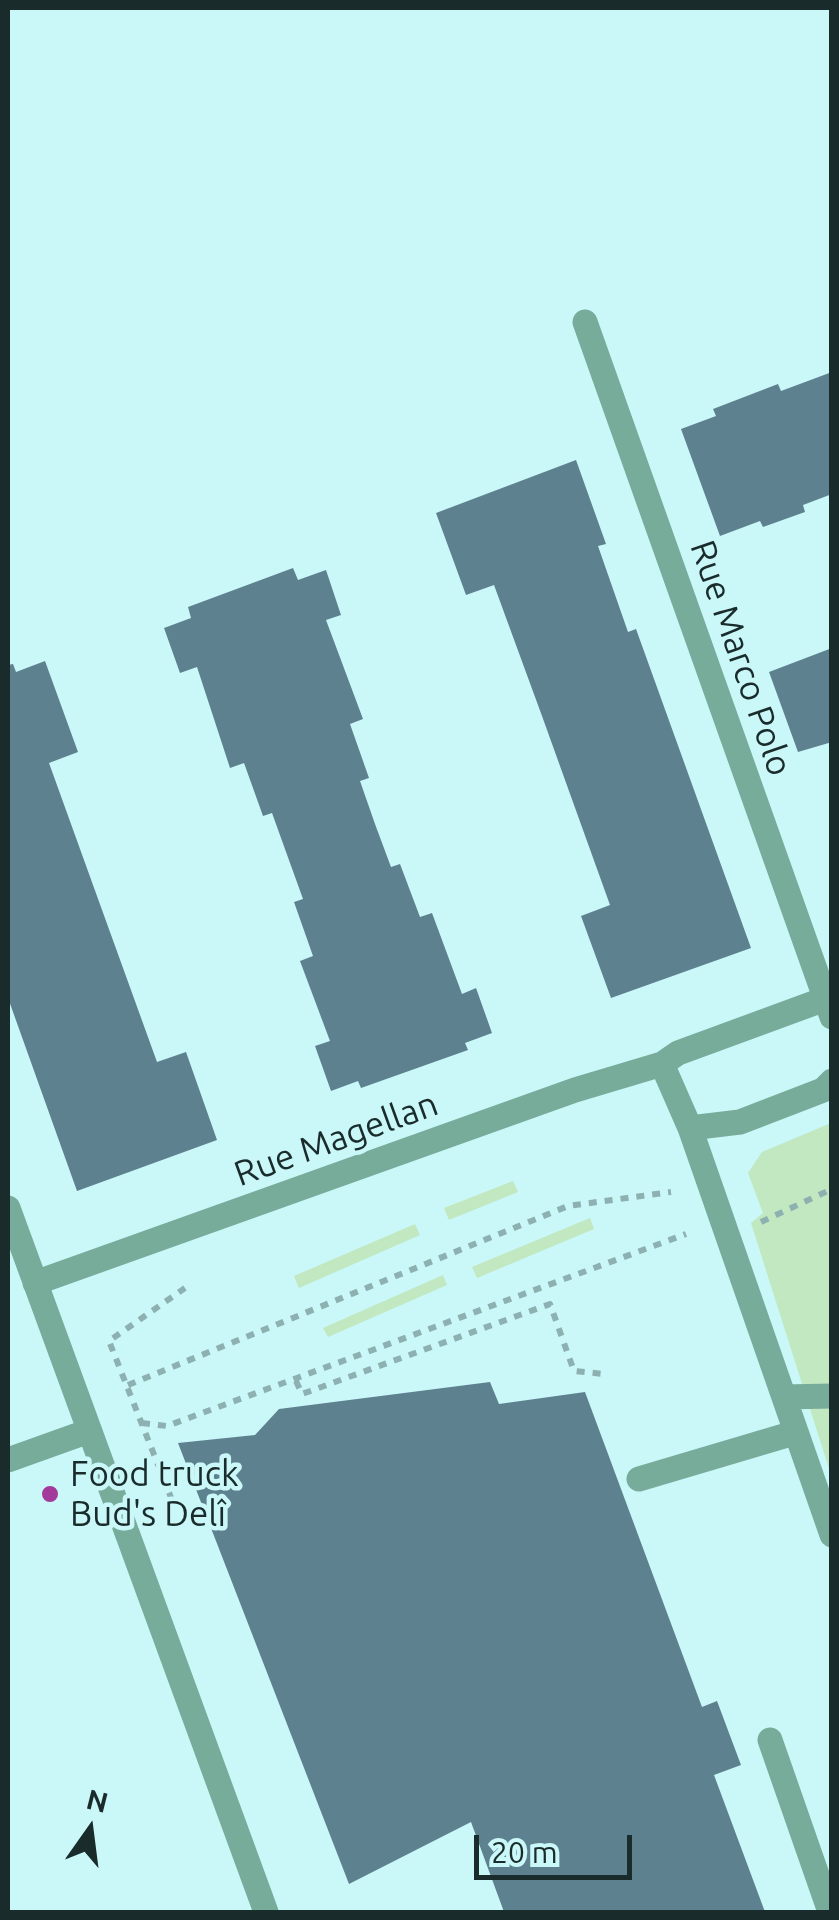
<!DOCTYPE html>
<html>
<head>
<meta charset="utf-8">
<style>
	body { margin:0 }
	#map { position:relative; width:839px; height:1920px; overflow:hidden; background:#caf7f8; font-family:Ubuntu,sans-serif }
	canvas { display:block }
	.frame { position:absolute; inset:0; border:10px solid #1a2b2c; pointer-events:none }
	.north { position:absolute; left:40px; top:1780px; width:100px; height:100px; -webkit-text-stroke:8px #caf7f8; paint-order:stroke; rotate:14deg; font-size:28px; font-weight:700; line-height:40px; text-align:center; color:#1a2b2c }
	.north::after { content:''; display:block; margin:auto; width:35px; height:45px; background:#1a2b2c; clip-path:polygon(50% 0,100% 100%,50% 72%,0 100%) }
	.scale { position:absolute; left:474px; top:1835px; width:158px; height:45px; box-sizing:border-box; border:5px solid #1a2b2c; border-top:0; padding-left:12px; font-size:30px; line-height:35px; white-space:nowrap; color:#1a2b2c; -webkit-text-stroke:8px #caf7f8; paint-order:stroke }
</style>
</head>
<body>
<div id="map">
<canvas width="839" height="1920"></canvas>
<div class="frame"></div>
<div class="north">N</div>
<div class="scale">20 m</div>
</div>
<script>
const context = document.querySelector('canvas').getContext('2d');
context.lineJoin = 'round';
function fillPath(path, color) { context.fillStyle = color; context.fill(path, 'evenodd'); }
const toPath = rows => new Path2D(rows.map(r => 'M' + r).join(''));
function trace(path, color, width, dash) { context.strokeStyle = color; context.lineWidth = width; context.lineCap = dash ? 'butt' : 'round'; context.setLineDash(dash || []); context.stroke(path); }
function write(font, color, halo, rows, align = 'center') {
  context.font = font + ' Ubuntu,sans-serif'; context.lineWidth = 9; context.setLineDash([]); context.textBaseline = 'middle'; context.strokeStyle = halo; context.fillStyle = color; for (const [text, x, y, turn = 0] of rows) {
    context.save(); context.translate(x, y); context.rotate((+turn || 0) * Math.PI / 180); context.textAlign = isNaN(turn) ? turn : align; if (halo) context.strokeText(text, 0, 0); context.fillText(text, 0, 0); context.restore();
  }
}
fillPath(toPath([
	[831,1123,831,1475,751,1223,763,1213,748,1173,762,1152],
	[513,1181,518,1192,449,1220,444,1208],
	[590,1218,594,1229,477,1278,472,1267],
	[415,1224,420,1235,299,1288,294,1276],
	[443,1275,447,1285,328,1337,323,1328]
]), '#c1e8c1');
fillPath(toPath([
	[832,372,832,494,803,505,805,512,763,527,760,521,720,536,681,429,716,416,713,409,778,384,781,391],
	[576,460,606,544,598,546,628,632,636,629,751,948,611,998,581,916,610,905,542,716,494,585,466,595,436,513],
	[293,568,298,580,326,570,341,615,326,620,363,719,350,724,369,778,360,781,375,824,391,867,400,864,420,917,432,913,462,994,476,988,492,1033,465,1043,468,1050,361,1088,358,1081,331,1091,315,1046,330,1041,300,961,313,956,294,902,303,899,272,813,263,816,244,763,230,768,197,667,180,673,164,628,191,618,188,607],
	[832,648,832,742,798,752,769,672],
	[45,661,78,752,49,763,93,885,157,1062,186,1052,217,1140,77,1191,8,998,8,665,13,664,16,672],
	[490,1382,499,1404,585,1392,702,1707,717,1701,741,1765,714,1775,765,1912,504,1912,471,1822,349,1884,178,1443,255,1435,279,1409]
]), '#5e8190');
trace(toPath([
	[761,1222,832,1189],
	[296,1381,302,1394,550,1304,574,1371,604,1374],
	[128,1385,568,1206,671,1192],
	[142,1423,167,1426,686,1234],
	[172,1500,109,1341,185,1288]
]), '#8db0b1', 6, [8, 8]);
trace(toPath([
	[585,322,832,1017],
	[662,1064,690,1128,740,1122,823,1090,832,1081],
	[690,1128,832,1535],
	[8,1208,266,1912],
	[35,1283,575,1090,662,1064,678,1053,825,999],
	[784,1397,832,1396],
	[8,1460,89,1431],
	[639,1479,794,1433],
	[770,1740,830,1912]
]), '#77ab9a', 25);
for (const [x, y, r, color] of [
	[50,1494,10,"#a3399a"]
]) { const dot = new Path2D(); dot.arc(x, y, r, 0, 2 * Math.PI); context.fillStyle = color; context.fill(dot); trace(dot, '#caf7f8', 4); }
write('35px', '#1a2b2c', '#caf7f8', [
	["Rue Marco Polo",741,658,71],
	["Rue Magellan",336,1139,-20]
]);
write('35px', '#1a2b2c', '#caf7f8', [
	["Food truck",70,1474],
	["Bud's Delî",70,1514]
], 'left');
</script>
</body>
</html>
